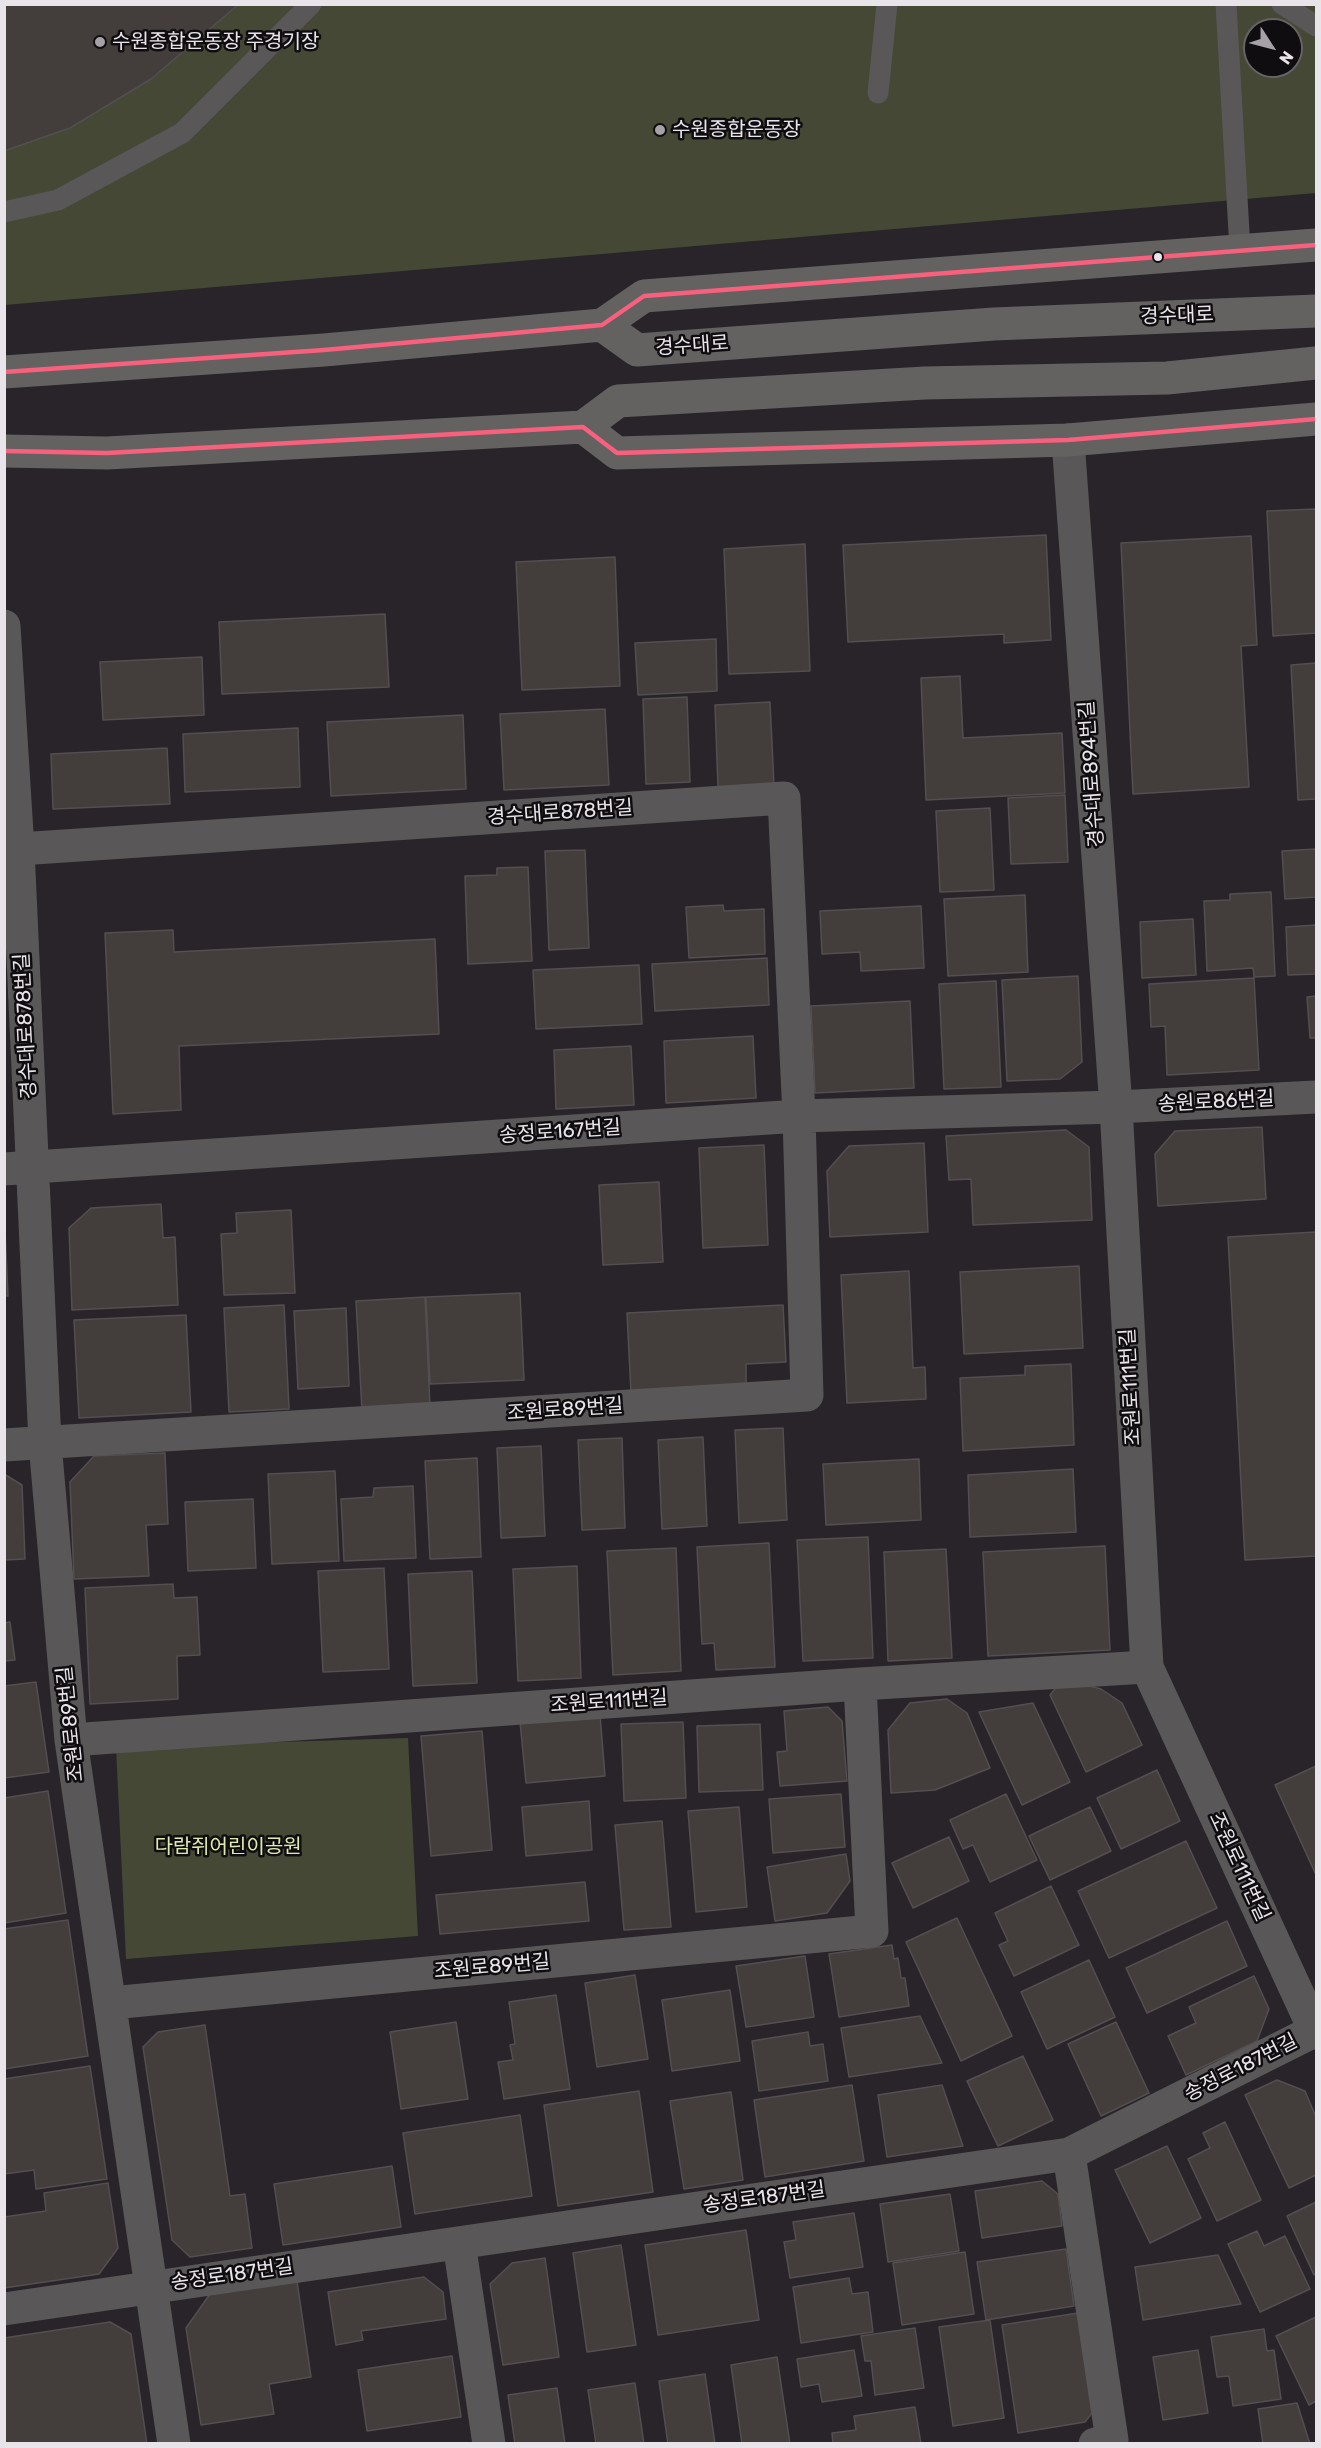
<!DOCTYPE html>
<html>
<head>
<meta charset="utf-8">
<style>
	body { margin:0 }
	#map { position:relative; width:1321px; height:2448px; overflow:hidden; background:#282429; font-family:Rubik,sans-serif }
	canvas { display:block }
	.frame { position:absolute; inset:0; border:6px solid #e8e4e9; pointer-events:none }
	.north { position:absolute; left:1243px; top:18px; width:60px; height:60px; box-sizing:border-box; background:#100d10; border:2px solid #666367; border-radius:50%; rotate:126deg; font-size:16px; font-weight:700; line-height:24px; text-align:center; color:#e8e4e9 }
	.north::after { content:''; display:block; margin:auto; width:21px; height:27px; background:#a5a1a6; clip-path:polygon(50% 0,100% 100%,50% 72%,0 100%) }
</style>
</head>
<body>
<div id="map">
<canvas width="1321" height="2448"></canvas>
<div class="frame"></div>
<div class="north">N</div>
</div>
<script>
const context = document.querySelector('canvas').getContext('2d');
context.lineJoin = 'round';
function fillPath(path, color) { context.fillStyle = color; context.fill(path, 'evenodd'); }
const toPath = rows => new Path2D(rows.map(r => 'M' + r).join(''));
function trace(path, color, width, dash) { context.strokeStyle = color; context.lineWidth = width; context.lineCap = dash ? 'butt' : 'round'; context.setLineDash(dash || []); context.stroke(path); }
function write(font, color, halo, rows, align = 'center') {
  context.font = font + ' Rubik,"Noto Sans KR",sans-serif'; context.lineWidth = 5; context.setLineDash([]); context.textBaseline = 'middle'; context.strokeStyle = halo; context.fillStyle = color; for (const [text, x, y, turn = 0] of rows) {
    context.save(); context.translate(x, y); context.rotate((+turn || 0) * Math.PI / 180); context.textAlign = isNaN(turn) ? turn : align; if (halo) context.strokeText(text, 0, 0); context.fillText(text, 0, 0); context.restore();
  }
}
fillPath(toPath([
	[5,5,1316,5,1316,193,5,305],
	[1255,30,1291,30,1291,66,1255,66],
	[408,1738,418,1936,126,1959,116,1747]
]), '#444834');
const building = toPath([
	[4,4,239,4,151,79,70,128,4,151,4,4],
	[1316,509,1316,633,1273,636,1267,511,1316,509],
	[1046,535,1051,640,1004,643,1004,634,848,642,843,545,1046,535],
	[1251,536,1257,645,1241,646,1249,787,1133,794,1121,543,1251,536],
	[805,544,810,671,729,674,724,549,805,544],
	[615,557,620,686,522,690,516,562,615,557],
	[385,614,389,687,222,694,219,622,385,614],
	[716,639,717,691,638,695,635,643,716,639],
	[202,657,204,715,103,720,100,662,202,657],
	[1316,663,1316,799,1298,800,1291,665,1316,663],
	[960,676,963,738,1062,733,1065,793,926,800,921,678,960,676],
	[687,697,690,782,646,784,643,699,687,697],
	[770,702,774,785,718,788,715,705,770,702],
	[605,709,609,785,504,790,500,714,605,709],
	[463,715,466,789,331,796,327,722,463,715],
	[298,728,300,787,185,792,183,734,298,728],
	[167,748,170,804,53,809,51,754,167,748],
	[1065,795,1068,862,1011,864,1008,798,1065,795],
	[990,808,994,890,940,892,936,811,990,808],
	[1316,849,1316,897,1285,899,1282,851,1316,849],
	[585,850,589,948,549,950,545,851,585,850],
	[528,867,532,961,468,964,465,876,497,875,497,868,528,867],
	[1271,892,1275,976,1254,977,1253,968,1207,971,1204,901,1230,900,1230,894,1271,892],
	[1025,895,1028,972,948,976,944,899,1025,895],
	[723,905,724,911,764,909,765,954,689,958,686,907,723,905],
	[921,906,924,968,861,971,860,952,822,954,820,911,921,906],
	[1193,919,1196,975,1142,978,1140,922,1193,919],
	[1316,925,1316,974,1288,975,1286,927,1316,925],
	[173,930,174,952,435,939,439,1034,179,1046,181,1110,113,1114,105,933,173,930],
	[767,958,769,1005,655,1011,652,964,767,958],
	[639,965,642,1024,536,1029,533,970,639,965],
	[1078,976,1082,1062,1060,1079,1007,1081,1002,980,1078,976],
	[1254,978,1259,1070,1167,1075,1165,1026,1151,1027,1149,984,1254,978],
	[996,981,1001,1087,944,1089,939,984,996,981],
	[1316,996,1316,1038,1310,1038,1307,997,1316,996],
	[910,1001,914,1088,815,1093,811,1006,910,1001],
	[753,1036,756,1098,666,1103,664,1041,753,1036],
	[631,1046,634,1105,556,1109,554,1050,631,1046],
	[1262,1127,1266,1199,1158,1206,1155,1154,1175,1131,1262,1127],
	[1066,1130,1089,1147,1092,1220,973,1225,971,1179,949,1180,946,1136,1066,1130],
	[924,1143,928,1232,830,1237,827,1171,849,1146,924,1143],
	[764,1145,768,1245,703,1248,699,1148,764,1145],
	[659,1182,663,1262,603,1265,599,1185,659,1182],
	[161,1204,163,1238,175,1237,178,1305,72,1310,69,1228,91,1208,161,1204],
	[4,1209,8,1296,4,1296,4,1209],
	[291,1210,295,1293,224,1295,221,1234,237,1233,236,1213,291,1210],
	[1316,1232,1316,1556,1245,1560,1228,1237,1316,1232],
	[1079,1266,1083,1348,964,1354,960,1272,1079,1266],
	[909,1271,913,1368,925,1367,926,1399,847,1403,841,1275,909,1271],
	[520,1293,524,1380,430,1384,426,1297,520,1293],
	[425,1297,430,1407,362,1411,356,1301,425,1297],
	[284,1305,289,1409,229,1412,224,1308,284,1305],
	[783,1305,786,1362,746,1364,746,1387,631,1393,627,1313,783,1305],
	[346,1308,349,1386,298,1389,294,1311,346,1308],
	[186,1315,191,1412,79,1418,74,1320,186,1315],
	[1071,1364,1074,1445,963,1451,960,1378,1025,1375,1025,1366,1071,1364],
	[783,1428,787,1520,739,1523,735,1430,783,1428],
	[703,1437,707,1526,662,1529,658,1440,703,1437],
	[622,1438,625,1528,582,1530,578,1440,622,1438],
	[541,1446,545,1536,501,1538,497,1448,541,1446],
	[165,1453,168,1524,146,1525,149,1576,74,1579,70,1482,94,1456,165,1453],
	[477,1458,481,1557,430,1559,425,1461,477,1458],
	[919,1459,921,1520,826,1525,823,1464,919,1459],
	[1073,1469,1076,1532,970,1537,968,1475,1073,1469],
	[335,1471,339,1561,272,1564,268,1474,335,1471],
	[4,1474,22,1485,25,1559,4,1560,4,1474],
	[413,1486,416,1558,344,1561,341,1499,373,1497,374,1488,413,1486],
	[253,1499,256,1568,188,1571,185,1502,253,1499],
	[868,1537,873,1658,803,1661,797,1540,868,1537],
	[769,1543,775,1667,716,1670,714,1643,702,1644,697,1547,769,1543],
	[1105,1546,1110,1650,988,1656,983,1552,1105,1546],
	[676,1548,681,1671,613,1675,607,1551,676,1548],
	[946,1549,952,1658,888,1661,884,1552,946,1549],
	[577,1566,581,1678,518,1681,513,1569,577,1566],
	[384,1568,389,1669,323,1672,318,1571,384,1568],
	[472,1571,477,1683,413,1686,408,1574,472,1571],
	[173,1584,174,1598,197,1597,200,1655,177,1656,178,1699,90,1704,85,1588,173,1584],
	[10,1622,15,1660,4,1661,4,1623,10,1622],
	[1063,1679,1101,1689,1122,1703,1142,1745,1086,1772,1050,1695,1063,1679],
	[36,1682,49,1772,4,1778,4,1686,36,1682],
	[947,1699,967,1713,990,1768,935,1790,891,1793,888,1730,910,1703,947,1699],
	[1033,1703,1070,1782,1022,1805,979,1712,1033,1703],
	[828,1707,842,1721,847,1781,780,1786,777,1752,787,1751,784,1711,828,1707],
	[600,1715,605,1776,526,1783,520,1722,600,1715],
	[683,1722,686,1798,624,1801,621,1724,683,1722],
	[760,1724,763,1790,699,1792,697,1726,760,1724],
	[482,1731,492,1850,431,1856,421,1736,482,1731],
	[1316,1766,1316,1875,1275,1785,1316,1766],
	[1157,1770,1180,1821,1121,1849,1097,1798,1157,1770],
	[48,1791,66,1913,4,1923,4,1798,48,1791],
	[841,1794,845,1847,773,1853,769,1799,841,1794],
	[1006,1794,1037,1860,990,1882,973,1845,963,1849,950,1820,1006,1794],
	[589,1801,592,1850,526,1856,522,1807,589,1801],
	[739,1807,747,1907,696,1912,688,1811,739,1807],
	[1090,1807,1111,1851,1050,1880,1029,1836,1090,1807],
	[662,1821,671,1927,624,1930,615,1825,662,1821],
	[949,1837,969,1881,913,1908,892,1863,949,1837],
	[1186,1841,1217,1908,1109,1958,1078,1891,1186,1841],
	[846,1854,850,1881,827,1913,775,1921,767,1867,846,1854],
	[585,1882,589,1921,440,1934,436,1895,585,1882],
	[1051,1886,1079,1945,1014,1976,999,1945,1008,1941,995,1913,1051,1886],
	[957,1918,1012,2036,961,2061,906,1942,957,1918],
	[68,1920,88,2056,4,2069,4,1929,68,1920],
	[1227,1921,1247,1966,1147,2013,1126,1968,1227,1921],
	[892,1945,894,1959,898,1958,901,1978,905,1978,909,2006,839,2017,829,1954,892,1945],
	[805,1956,814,2017,746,2027,736,1966,805,1956],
	[1089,1960,1115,2017,1047,2049,1021,1992,1089,1960],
	[635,1975,648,2059,597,2067,585,1983,635,1975],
	[1254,1976,1269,2009,1257,2041,1186,2075,1168,2036,1196,2023,1189,2007,1254,1976],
	[730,1990,740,2061,672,2071,662,2000,730,1990],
	[556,1995,570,2089,504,2099,498,2062,513,2060,510,2045,515,2044,509,2002,556,1995],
	[920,2016,942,2063,849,2077,841,2028,920,2016],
	[456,2022,468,2099,401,2109,390,2032,456,2022],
	[1116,2022,1149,2093,1101,2116,1068,2044,1116,2022],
	[205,2025,230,2196,245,2194,252,2248,190,2257,172,2240,143,2047,158,2032,205,2025],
	[808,2032,810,2046,823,2044,828,2081,759,2091,752,2041,808,2032],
	[1023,2056,1053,2120,998,2146,967,2081,1023,2056],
	[90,2066,107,2179,36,2189,34,2170,4,2174,4,2079,90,2066],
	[1277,2080,1305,2091,1316,2117,1316,2175,1289,2188,1245,2095,1277,2080],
	[852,2085,864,2161,765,2177,754,2100,852,2085],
	[942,2085,963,2146,887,2157,878,2095,942,2085],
	[639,2091,653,2192,558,2206,544,2105,639,2091],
	[731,2092,743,2180,684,2189,670,2101,731,2092],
	[520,2115,532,2196,415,2214,403,2133,520,2115],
	[1225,2122,1261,2200,1217,2221,1188,2159,1210,2148,1203,2133,1225,2122],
	[1167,2146,1201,2218,1150,2243,1115,2170,1167,2146],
	[392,2166,401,2227,283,2245,274,2184,392,2166],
	[1042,2181,1058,2194,1062,2226,982,2238,975,2191,1042,2181],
	[108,2183,118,2248,99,2274,4,2288,4,2217,46,2211,44,2193,108,2183],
	[950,2194,959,2251,888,2262,880,2204,950,2194],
	[1316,2202,1316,2273,1314,2275,1287,2216,1316,2202],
	[854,2213,863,2267,790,2278,784,2242,796,2240,793,2222,854,2213],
	[746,2230,759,2320,658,2335,645,2245,746,2230],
	[1257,2231,1264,2246,1285,2236,1310,2289,1260,2312,1228,2244,1257,2231],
	[621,2245,636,2345,587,2352,573,2253,621,2245],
	[1066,2249,1074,2306,986,2320,977,2262,1066,2249],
	[965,2252,974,2314,902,2325,893,2263,965,2252],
	[1218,2255,1241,2304,1143,2320,1135,2267,1218,2255],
	[545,2258,559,2357,503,2365,490,2284,512,2263,545,2258],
	[424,2277,443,2292,446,2319,361,2331,363,2340,336,2345,328,2292,424,2277],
	[849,2278,852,2294,868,2292,873,2332,801,2343,793,2287,849,2278],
	[297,2281,311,2377,269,2384,274,2414,201,2425,186,2328,210,2294,297,2281],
	[1078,2313,1092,2413,1085,2422,1018,2433,1002,2325,1078,2313],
	[1316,2317,1316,2401,1309,2405,1276,2336,1316,2317],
	[990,2320,1004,2418,953,2426,939,2327,990,2320],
	[110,2322,131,2334,147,2444,4,2444,4,2338,110,2322],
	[915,2328,924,2388,875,2395,871,2361,865,2361,861,2336,915,2328],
	[1264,2329,1267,2351,1274,2350,1281,2399,1233,2406,1229,2376,1217,2377,1211,2337,1264,2329],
	[854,2350,862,2396,822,2402,819,2384,801,2387,797,2359,854,2350],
	[1198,2350,1208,2413,1163,2420,1153,2357,1198,2350],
	[452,2356,461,2417,367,2431,358,2370,452,2356],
	[777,2357,790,2444,742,2444,731,2365,777,2357],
	[705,2374,715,2444,668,2444,659,2381,705,2374],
	[635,2383,644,2444,596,2444,588,2390,635,2383],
	[557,2388,565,2444,515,2444,508,2395,557,2388],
	[1297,2403,1310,2444,1263,2444,1258,2409,1297,2403],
	[915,2407,921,2444,833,2444,832,2433,856,2430,854,2416,915,2407]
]);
fillPath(building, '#433d3b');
trace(building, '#534f51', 1.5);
trace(toPath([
	[1226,4,1240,250],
	[1282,4,1316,26],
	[878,93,887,4],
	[4,212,58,200,182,133,311,4]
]), '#5a5758', 21);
trace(toPath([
	[4,626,18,849,45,1443,71,1740,174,2444],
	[4,850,784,798,799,1116,807,1395,4,1445],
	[4,1169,799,1116,1116,1107,1316,1097],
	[71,1740,860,1684,1147,1667],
	[111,2003,872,1931,860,1684],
	[1069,2154,1112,2440,1095,2444],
	[459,2243,489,2444],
	[4,2309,1069,2154,1316,2030]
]), '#5a5758', 33);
trace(toPath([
	[1068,440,1116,1107,1147,1667,1316,2033]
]), '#5a5758', 33);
trace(toPath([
	[602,325,644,296,1316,245],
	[4,372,324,350,602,325,637,350,994,324,1316,311],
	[583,427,617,453,1068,440,1316,419],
	[4,451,107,453,583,427,618,401,925,383,1167,378,1316,363]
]), '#646161', 33);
trace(toPath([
	[4,372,324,350,602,325,644,296,1316,245],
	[4,451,107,453,583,427,617,453,1068,440,1316,419]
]), '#f8607d', 4.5);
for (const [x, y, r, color] of [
	[100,42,6,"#a5a1a6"],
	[660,130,6,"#a5a1a6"],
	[1158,257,5,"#e8e4e9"]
]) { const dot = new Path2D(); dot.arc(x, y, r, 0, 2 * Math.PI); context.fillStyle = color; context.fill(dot); trace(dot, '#100d10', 2); }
write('20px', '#e8e4e9', '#100d10', [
	["수원종합운동장 주경기장",112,42],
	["수원종합운동장",672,130]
], 'left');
write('20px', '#e8e4e9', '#100d10', [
	["경수대로",1177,316,-2],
	["경수대로",692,346,-4],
	["경수대로894번길",1092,774,-94],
	["경수대로878번길",560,813,-4],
	["경수대로878번길",26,1026,-93],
	["송원로86번길",1216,1102,-3],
	["송정로167번길",560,1132,-4],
	["조원로111번길",1131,1387,-93],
	["조원로89번길",565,1410,-4],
	["조원로111번길",609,1702,-4],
	["조원로89번길",71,1724,-96],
	["조원로111번길",1239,1867,65],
	["조원로89번길",492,1967,-5],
	["송정로187번길",1241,2068,-27],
	["송정로187번길",764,2198,-8],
	["송정로187번길",232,2275,-8]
]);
write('20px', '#dcecae', '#100d10', [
	["다람쥐어린이공원",228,1847]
]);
</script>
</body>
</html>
